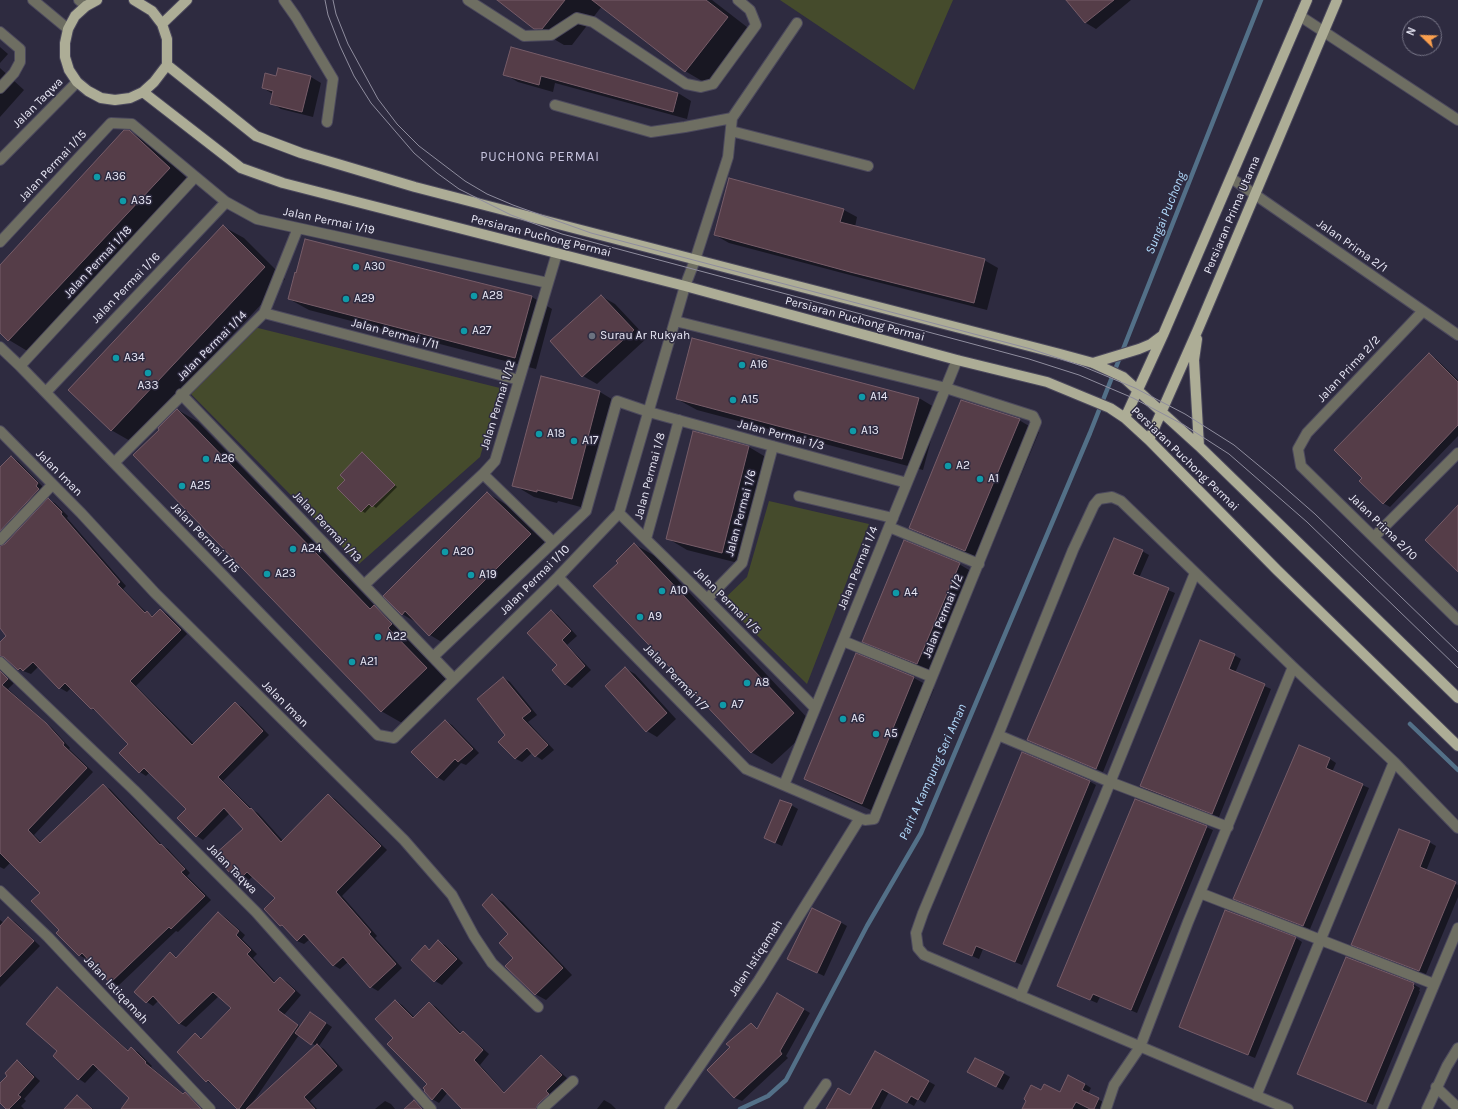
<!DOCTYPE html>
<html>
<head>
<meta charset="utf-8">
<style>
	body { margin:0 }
	#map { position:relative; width:1458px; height:1109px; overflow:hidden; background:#2e2b40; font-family:Karla,sans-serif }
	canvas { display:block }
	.north { position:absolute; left:1402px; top:16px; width:40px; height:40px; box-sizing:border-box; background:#2e2b40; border:1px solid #797789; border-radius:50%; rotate:293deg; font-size:11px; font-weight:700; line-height:16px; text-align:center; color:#e9e8f6 }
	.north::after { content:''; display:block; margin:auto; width:14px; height:18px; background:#fa9f4e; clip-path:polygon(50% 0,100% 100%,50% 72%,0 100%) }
</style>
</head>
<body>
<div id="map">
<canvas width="1458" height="1109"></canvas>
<div class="north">N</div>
</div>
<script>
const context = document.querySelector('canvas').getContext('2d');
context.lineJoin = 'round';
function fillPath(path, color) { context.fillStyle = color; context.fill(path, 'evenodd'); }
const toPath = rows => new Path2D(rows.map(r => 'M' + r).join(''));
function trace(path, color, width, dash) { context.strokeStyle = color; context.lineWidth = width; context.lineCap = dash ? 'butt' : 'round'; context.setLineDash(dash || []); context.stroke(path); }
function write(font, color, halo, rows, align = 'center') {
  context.font = font + ' Karla,sans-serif'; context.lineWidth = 3; context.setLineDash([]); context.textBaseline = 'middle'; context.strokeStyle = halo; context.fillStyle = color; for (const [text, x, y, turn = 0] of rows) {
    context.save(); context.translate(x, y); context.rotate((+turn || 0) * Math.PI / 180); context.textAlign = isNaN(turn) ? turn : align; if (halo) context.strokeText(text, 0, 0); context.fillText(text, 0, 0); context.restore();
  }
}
fillPath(toPath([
	[780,0,953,0,914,90],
	[254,327,500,388,480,457,359,564,190,393],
	[769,501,869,524,807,684,722,601,747,577]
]), '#454b2c');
fillPath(toPath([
	[499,0,712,0,756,34,714,88,685,71,602,6,572,45,564,45,535,28],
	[1068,0,1131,0,1096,29,1086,23],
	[0,47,8,54,0,63],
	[511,48,678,93,691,101,687,119,555,83,553,92,518,82,504,74],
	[0,68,24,90,0,117],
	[311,77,321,83,313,117,281,109,271,103,273,94,263,88,277,78],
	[129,131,149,143,190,181,29,352,9,340,0,332,0,266],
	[844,210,857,217,855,227,984,260,998,268,987,310,865,279,729,243,715,235],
	[224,227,244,238,285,279,132,442,111,430],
	[601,296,615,304,647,338,597,384,583,376],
	[532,297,552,309,536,369,309,310,289,299],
	[1429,355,1435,358,1458,380,1458,436,1390,507,1383,503],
	[542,377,600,392,620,404,592,510,558,501,557,503,534,497,514,485],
	[919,398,939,410,923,470,697,410,677,399],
	[178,410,198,422,377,608,395,618,412,636,408,640,447,680,402,723,381,711,160,430],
	[1019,420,1039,432,985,562,931,539,910,528],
	[749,447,769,459,742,564,687,550,667,538],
	[365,455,397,487,376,508,372,505,365,513,362,511],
	[11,457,18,461,44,488,0,543,0,468],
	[487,493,507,505,550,546,450,647,430,635,419,624,402,614],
	[49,500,55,503,68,516,67,518,126,586,123,589,147,613,153,616,160,610,167,614,187,634,136,686,194,744,235,703,242,707,269,735,223,781,253,810,258,813,283,841,328,795,335,799,387,850,342,896,377,936,375,938,402,968,378,991,371,987,348,962,340,969,333,965,310,939,304,944,297,941,287,929,281,925,277,898,253,876,249,880,239,872,236,875,230,871,244,829,230,813,203,840,197,836,178,818,187,809,150,772,146,776,140,772,121,753,129,744,98,712,92,709,71,688,67,692,60,688,39,666,31,674,18,669,8,660,6,659,2,661,0,669,14,683,8,689,52,728,70,748,69,749,93,772,34,835,42,843,104,786,110,789,163,846,168,849,190,873,187,876,211,900,178,932,176,931,118,986,111,982,87,957,86,959,79,955,61,930,41,893,11,862,4,869,0,867,0,643,8,636,0,626,0,543,1,547,5,545],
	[634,544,655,556,814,725,772,764,751,752,619,563],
	[1142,551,1149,555,1139,578,1175,593,1103,772,1029,740],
	[959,564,979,576,938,675,883,653,863,641],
	[551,611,558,615,577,636,567,645,591,670,572,688,565,684,559,665],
	[857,655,914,678,934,689,882,815,826,790,805,778],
	[1234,655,1241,659,1235,673,1271,689,1219,817,1148,790,1141,786],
	[625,668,635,674,676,719,657,737,647,731],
	[504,678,510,682,537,715,528,722,554,750,542,760,532,753,522,762,516,759,500,742,507,735],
	[445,721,452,725,479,753,466,765,461,763,444,781,437,777],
	[1330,759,1336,763,1332,772,1369,788,1310,929,1241,902,1234,898],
	[1089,781,1096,785,1022,965,983,949,979,959,945,944],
	[791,805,798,809,782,846,765,838],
	[1206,827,1213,830,1137,1013,1100,997,1097,1003,1065,989],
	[1429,842,1436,846,1426,871,1458,885,1458,897,1426,974,1359,948,1352,944],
	[492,896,503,902,572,975,546,1000,535,994,515,958,510,934],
	[1226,911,1296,938,1302,942,1255,1058,1180,1027],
	[219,913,225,917,245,935,242,939,257,954,253,958,276,983,280,978,287,982,301,995,284,1015,301,1027,311,1013,332,1027,319,1046,324,1049,343,1070,310,1101,317,1109,239,1109,213,1085,207,1081,195,1035,202,1038,232,1008,219,996,186,1027,179,1023,158,1001,153,1006,147,1002,135,992,170,953,178,958],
	[299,1035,316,1046,251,1105],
	[8,918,15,922,40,946,0,987,0,920,4,923],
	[840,922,847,926,824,976,795,962],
	[438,942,445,945,463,963,442,985,435,981,413,960,425,947,430,950],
	[1413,984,1420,988,1419,991,1420,991,1373,1105,1299,1074],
	[57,988,63,992,129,1051,132,1049,138,1052,152,1066,151,1067,184,1094,185,1093,191,1097,203,1109,122,1109,131,1098,99,1068,85,1083,79,1079,54,1056,59,1051],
	[778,994,810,1013,786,1056,788,1058,742,1101,735,1098,708,1070,731,1047,751,1024,758,1029],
	[395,1001,402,1005,415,1018,429,1003,436,1007,462,1034,463,1033,469,1036,489,1054,480,1065,505,1093,541,1056,547,1060,568,1079,544,1109,464,1109,448,1092,439,1103,432,1099,428,1084,395,1038],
	[876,1052,935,1085,925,1103,918,1099,914,1106,889,1092,880,1109,827,1109,851,1097],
	[17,1061,23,1065,40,1081,24,1099,26,1101,21,1106,24,1109,8,1109,0,1102,0,1085,9,1076],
	[1003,1073,1010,1077,1003,1090,975,1076],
	[1085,1084,1091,1088,1088,1094,1105,1103,1103,1109,1088,1108,1088,1109,1023,1109,1041,1091,1060,1093],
	[77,1096,83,1100,93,1109,66,1109],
	[604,1100,611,1104,616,1109,597,1109],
	[385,1101,391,1104,395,1109,375,1109],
	[414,1101,421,1105,425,1109,405,1109]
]), '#0007');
trace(toPath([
	[1410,724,1458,770],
	[740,1109,768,1096,786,1080,867,926,921,833,1090,433,1261,0]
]), '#537088', 4.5);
const building = toPath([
	[497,0,565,0,542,29,534,29,497,0],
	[592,0,706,0,728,17,685,72,592,0],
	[1066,0,1114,0,1085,23,1066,0],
	[511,47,678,93,673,112,541,76,539,85,503,75,511,47],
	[278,68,311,76,302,112,270,104,273,91,262,88,265,73,276,76,278,68],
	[124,130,129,130,170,168,8,341,0,333,0,265,124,130],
	[729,178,844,209,840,222,985,259,974,303,850,272,714,235,729,178],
	[223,225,265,267,111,431,68,390,223,225],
	[305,239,532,296,515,358,288,299,295,272,296,273,305,239],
	[601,295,634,330,582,377,550,341,601,295],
	[692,338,919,398,902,459,676,399,692,338],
	[1429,353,1458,382,1458,425,1383,504,1359,481,1362,478,1334,450,1429,353],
	[541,376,600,391,572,499,537,490,537,492,512,486,541,376],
	[961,400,1020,419,965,551,909,528,961,400],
	[177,409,370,609,374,605,392,624,388,628,427,668,381,712,133,455,159,430,158,428,177,409],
	[693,431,749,446,722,553,666,539,693,431],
	[362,452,395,485,372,507,369,504,361,512,337,488,345,480,340,475,362,452],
	[11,456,38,483,36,486,39,489,0,531,0,467,11,456],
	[487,492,531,534,429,636,405,611,402,615,383,596,487,492],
	[48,498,62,512,61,514,120,582,117,584,145,613,147,611,152,617,160,609,181,630,130,681,192,745,235,702,263,731,218,777,250,809,251,808,281,842,328,794,381,846,336,892,371,932,369,934,396,964,370,988,343,957,333,966,304,934,297,941,282,925,280,926,264,909,275,898,247,872,242,877,233,868,229,872,214,855,243,829,224,808,196,837,177,818,186,809,144,768,139,773,119,753,128,744,93,708,91,709,65,683,59,689,33,662,23,671,20,668,18,670,4,657,0,656,0,642,6,636,0,628,0,546,5,544,48,498],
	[1458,505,1458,572,1425,540,1458,505],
	[1114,538,1143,550,1133,574,1169,588,1096,769,1027,740,1114,538],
	[904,540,960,563,917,664,862,642,904,540],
	[634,543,794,713,751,753,593,586,618,563,616,561,634,543],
	[551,610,571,631,562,640,585,666,565,685,552,670,557,665,527,633,551,610],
	[1200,640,1235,654,1229,669,1265,684,1212,814,1140,786,1200,640],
	[856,653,914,677,862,804,804,779,856,653],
	[625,667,667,713,646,732,605,686,625,667],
	[0,671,8,679,2,685,46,723,64,743,63,745,87,768,28,830,40,843,103,784,160,845,161,844,185,869,181,872,205,896,171,929,169,927,110,983,82,953,79,956,56,933,59,930,31,901,40,893,0,853,0,671],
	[503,677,531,711,522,718,548,745,535,757,527,748,515,759,498,742,505,735,477,699,503,677],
	[445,720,473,749,458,762,455,759,437,778,411,752,445,720],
	[1299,745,1330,758,1326,768,1363,784,1303,926,1233,899,1299,745],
	[1022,752,1090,781,1015,962,976,946,972,956,943,944,1022,752],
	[1135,799,1207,826,1131,1010,1093,994,1090,1000,1057,986,1135,799],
	[780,800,792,804,775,843,764,838,780,800],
	[1399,829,1430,841,1420,867,1456,882,1419,971,1351,945,1399,829],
	[492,894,563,968,535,995,505,966,513,958,499,943,508,934,482,905,492,894],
	[812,908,841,922,817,973,787,959,812,908],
	[1225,910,1296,937,1248,1055,1179,1027,1225,910],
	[218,912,239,931,236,935,251,950,247,954,274,983,280,977,295,991,278,1010,298,1025,239,1109,237,1109,208,1080,206,1082,177,1052,195,1033,201,1039,231,1008,213,992,179,1024,153,996,146,1003,134,992,170,952,176,958,218,912],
	[8,917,34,941,0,977,0,926,8,917],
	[438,940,457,959,434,982,411,960,425,945,429,950,438,940],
	[1346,957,1414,983,1413,986,1414,987,1366,1102,1297,1074,1346,957],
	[57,987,128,1051,131,1047,146,1062,145,1063,183,1094,185,1092,201,1109,121,1109,129,1098,93,1064,78,1080,53,1056,57,1051,26,1024,57,987],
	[777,993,804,1009,780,1051,782,1054,734,1098,707,1070,730,1047,726,1044,751,1023,757,1029,777,993],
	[395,1000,413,1018,429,1002,460,1034,463,1031,483,1050,474,1060,504,1093,541,1055,562,1075,546,1091,549,1094,538,1104,536,1109,462,1109,442,1088,432,1100,424,1091,425,1090,423,1088,427,1084,387,1044,393,1038,375,1019,395,1000],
	[310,1012,326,1023,311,1045,295,1033,310,1012],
	[317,1044,337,1066,304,1097,315,1109,246,1109,317,1044],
	[875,1051,929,1081,918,1100,911,1096,907,1103,882,1089,871,1109,826,1109,838,1088,850,1095,875,1051],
	[975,1058,1004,1072,996,1087,967,1072,975,1058],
	[17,1060,34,1077,18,1095,21,1097,9,1109,6,1109,0,1103,0,1083,7,1076,5,1073,17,1060],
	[1068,1075,1085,1084,1082,1090,1099,1098,1094,1109,1090,1109,1076,1102,1072,1109,1022,1109,1026,1101,1024,1099,1031,1085,1041,1090,1044,1084,1060,1092,1068,1075],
	[77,1095,92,1109,64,1109,77,1095],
	[414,1100,422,1109,404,1109,414,1100]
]);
fillPath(building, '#553d48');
trace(building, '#765c68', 1);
const minor = toPath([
	[33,0,68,29],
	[79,0,86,6],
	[284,0,296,17,333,79,327,122],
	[468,0,524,36,551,35,577,18,593,22,686,84,701,87,713,84,756,25,750,10,738,0],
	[1300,16,1458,120],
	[0,32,20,49,20,62,14,73,0,88],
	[555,105,651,132,685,127,732,118],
	[731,131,868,166],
	[0,160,77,82],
	[1231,178,1458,335],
	[0,242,111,123,132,124,226,202,257,219,548,283],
	[1423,311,1307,433,1298,449,1301,466,1458,620],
	[264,313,519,380],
	[0,347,20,366,378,735,394,738,558,577,619,513,685,286,695,260,728,157,732,118,797,23],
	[20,366,195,177],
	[46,392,226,202],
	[181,394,454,679],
	[0,431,81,513,155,593,404,840,452,895,474,936,492,963,538,1007],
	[114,463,264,313,298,228],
	[483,474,553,542],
	[799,496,893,518],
	[619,513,707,599,815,708],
	[889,527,979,564],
	[1374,537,1458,453],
	[646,539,679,420],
	[0,540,52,485],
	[558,577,746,769,865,820,874,819,1036,422,1033,416,946,388,675,321],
	[364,585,483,474,495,461,557,253],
	[707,599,742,563,773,446],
	[843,641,932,677],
	[433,657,586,511,617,401,649,412,907,483],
	[0,662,134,790,256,912,431,1109],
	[998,735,1110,782,1228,827],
	[784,785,957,360],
	[0,891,48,937,210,1109],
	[1200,893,1434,984],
	[1020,996,1103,800,1195,573],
	[1436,1087,1458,1108],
	[1256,1096,1394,762],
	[542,1109,573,1081],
	[670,1109,759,980,860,818],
	[809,1109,826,1084],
	[1106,1109,1114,1085,1140,1047,1188,922,1293,667],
	[1288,1109,924,955,918,948,916,933,923,913,998,735,1073,550,1094,505,1099,499,1112,497,1121,501,1293,667,1394,762,1458,828],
	[1382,1109,1458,928],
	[1427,1109,1447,1066,1458,1048]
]);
const major = toPath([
	[97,0,86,6,75,16,68,29,65,43,65,57,69,70,77,82,88,91,101,98,115,100,130,98,143,92,154,82,167,65,167,39,162,24,152,11,134,0],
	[162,24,187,0],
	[167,65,256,136,301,153,415,187,1060,354,1093,363,1123,377,1199,446,1458,698],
	[143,92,241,168,283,183,685,286,957,360,1047,382,1110,408,1125,418,1149,440,1277,570,1458,746],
	[1197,339,1194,360,1199,446],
	[1093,363,1139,349,1151,344,1163,335],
	[1125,418,1163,335,1307,0],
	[1149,440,1199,327,1337,0]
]);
trace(minor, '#4c495d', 12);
trace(major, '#4c495d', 12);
trace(minor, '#6e6e62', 10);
trace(major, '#adad96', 10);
trace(toPath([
	[325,0,328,15,340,46,354,76,371,103,414,153,437,173,459,189,511,215,562,234,1029,359,1079,375,1133,398,1184,425,1229,454,1307,522,1458,668],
	[333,0,336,14,348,44,378,99,397,124,419,146,465,181,487,194,513,205,591,233,1031,349,1082,366,1135,388,1185,414,1234,445,1275,479,1315,514,1458,652]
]), '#8f8d9e', 1);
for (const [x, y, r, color] of [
	[97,177,4,"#0f9aa8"],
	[123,201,4,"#0f9aa8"],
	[356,267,4,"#0f9aa8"],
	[474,296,4,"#0f9aa8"],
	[346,299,4,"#0f9aa8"],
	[464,331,4,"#0f9aa8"],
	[592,336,4,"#6b7280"],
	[116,358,4,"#0f9aa8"],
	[742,365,4,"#0f9aa8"],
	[148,373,4,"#0f9aa8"],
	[862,397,4,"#0f9aa8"],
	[733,400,4,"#0f9aa8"],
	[853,431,4,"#0f9aa8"],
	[539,434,4,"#0f9aa8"],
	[574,441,4,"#0f9aa8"],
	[206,459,4,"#0f9aa8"],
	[948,466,4,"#0f9aa8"],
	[980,479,4,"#0f9aa8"],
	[182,486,4,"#0f9aa8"],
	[293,549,4,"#0f9aa8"],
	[445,552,4,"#0f9aa8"],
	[267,574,4,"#0f9aa8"],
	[471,575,4,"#0f9aa8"],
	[662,591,4,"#0f9aa8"],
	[896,593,4,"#0f9aa8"],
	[640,617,4,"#0f9aa8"],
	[378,637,4,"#0f9aa8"],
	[352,662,4,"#0f9aa8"],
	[747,683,4,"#0f9aa8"],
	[723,705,4,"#0f9aa8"],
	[843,719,4,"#0f9aa8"],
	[876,734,4,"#0f9aa8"]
]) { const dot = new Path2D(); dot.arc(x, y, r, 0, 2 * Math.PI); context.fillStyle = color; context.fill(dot); trace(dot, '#2e2b40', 1.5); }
write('12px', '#e9e8f6', '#2e2b40', [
	["Jalan Taqwa",38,103,-45],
	["Jalan Permai 1/15",53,166,-47],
	["Persiaran Prima Utama",1232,215,-67],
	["Jalan Permai 1/19",329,221,12],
	["Persiaran Puchong Permai",541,236,14],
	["Jalan Prima 2/1",1352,246,35],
	["Jalan Permai 1/18",98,262,-47],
	["Jalan Permai 1/16",126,288,-46],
	["Persiaran Puchong Permai",855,319,15],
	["Jalan Permai 1/11",395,334,15],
	["Jalan Permai 1/14",212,346,-45],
	["Jalan Prima 2/2",1349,369,-47],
	["Jalan Permai 1/12",498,405,-73],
	["Jalan Permai 1/3",781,435,15],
	["Persiaran Puchong Permai",1185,459,44],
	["Jalan Iman",59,473,45],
	["Jalan Permai 1/8",650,476,-75],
	["Jalan Permai 1/6",741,513,-75],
	["Jalan Permai 1/13",327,527,46],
	["Jalan Prima 2/10",1383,527,44],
	["Jalan Permai 1/15",205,538,46],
	["Jalan Permai 1/4",858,568,-68],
	["Jalan Permai 1/10",535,580,-45],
	["Jalan Permai 1/5",727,601,45],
	["Jalan Permai 1/2",943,616,-68],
	["Jalan Permai 1/7",676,678,46],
	["Jalan Iman",285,704,45],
	["Jalan Taqwa",232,869,45],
	["Jalan Istiqamah",756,958,-57],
	["Jalan Istiqamah",116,990,47]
]);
write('12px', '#e9e8f6', '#2e2b40', [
	["A36",105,177],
	["A35",131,201],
	["A30",364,267],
	["A28",482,296],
	["A29",354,299],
	["A27",472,331],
	["Surau Ar Rukyah",600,336],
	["A34",124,358],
	["A16",750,365],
	["A33",148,386,"center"],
	["A14",870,397],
	["A15",741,400],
	["A13",861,431],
	["A18",547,434],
	["A17",582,441],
	["A26",214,459],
	["A2",956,466],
	["A1",988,479],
	["A25",190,486],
	["A24",301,549],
	["A20",453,552],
	["A23",275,574],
	["A19",479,575],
	["A10",670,591],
	["A4",904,593],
	["A9",648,617],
	["A22",386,637],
	["A21",360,662],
	["A8",755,683],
	["A7",731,705],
	["A6",851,719],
	["A5",884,734]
], 'left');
context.letterSpacing = '1px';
write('13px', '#c7c4df', '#2e2b40', [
	["PUCHONG PERMAI",540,157]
]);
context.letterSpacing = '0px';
write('italic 13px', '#b2dbfd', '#2e2b40', [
	["Sungai Puchong",1166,213,-68],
	["Parit A Kampung Seri Aman",933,772,-66]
]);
</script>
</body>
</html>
